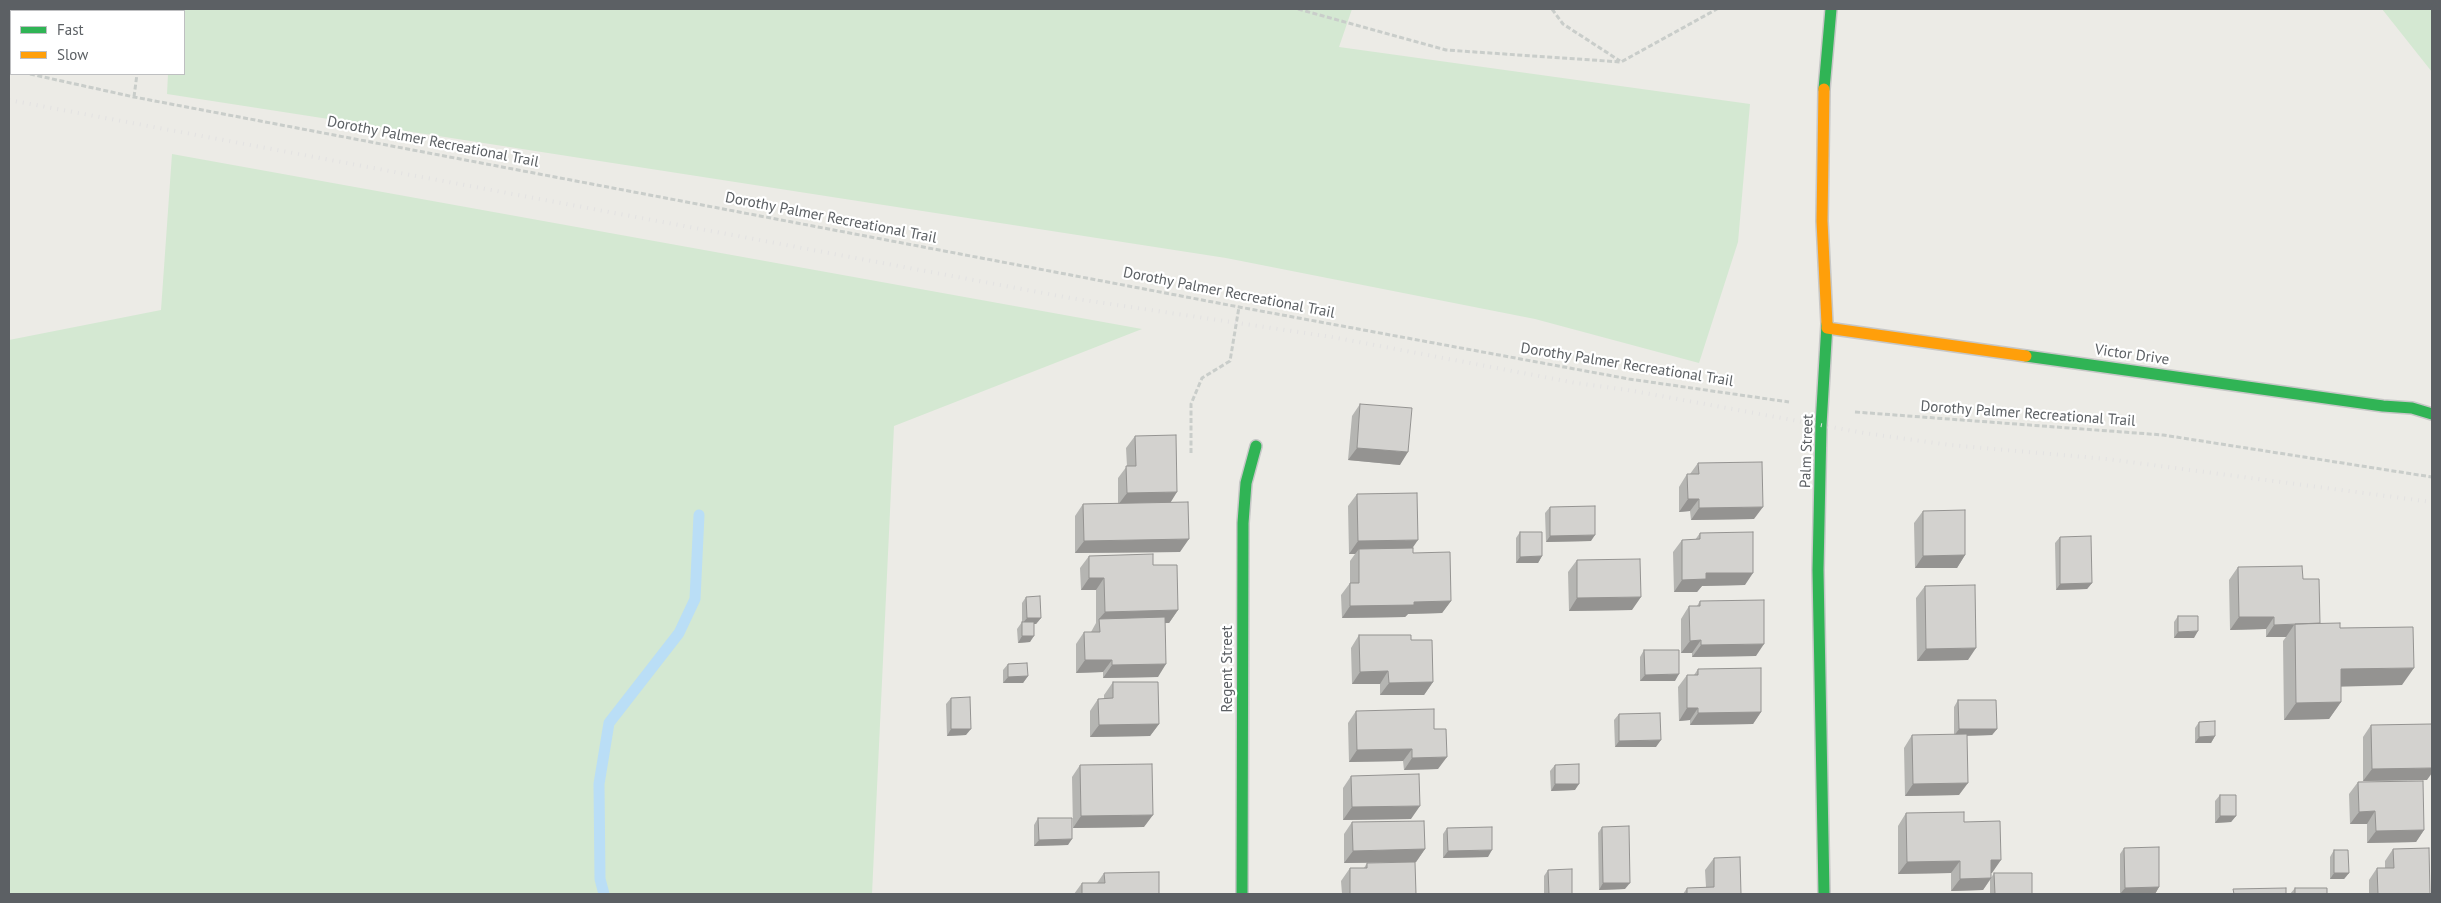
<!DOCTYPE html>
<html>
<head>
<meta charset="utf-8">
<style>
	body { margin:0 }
	#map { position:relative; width:2441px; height:903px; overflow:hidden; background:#ecebe6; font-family:"PT Sans",sans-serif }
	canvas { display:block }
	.frame { position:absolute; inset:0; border:10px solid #5c6064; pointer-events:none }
	.legend { position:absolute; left:10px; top:10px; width:175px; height:65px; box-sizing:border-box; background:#fff; border:1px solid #bebfc1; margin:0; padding:6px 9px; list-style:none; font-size:15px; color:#5c6064 }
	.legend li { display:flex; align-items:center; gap:10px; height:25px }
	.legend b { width:25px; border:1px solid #bebfc1 }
</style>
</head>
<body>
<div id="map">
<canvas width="2441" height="903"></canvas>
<div class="frame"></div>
<ul class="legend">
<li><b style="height:6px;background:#30b455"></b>Fast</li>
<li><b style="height:6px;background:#ff9f0a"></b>Slow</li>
</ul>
</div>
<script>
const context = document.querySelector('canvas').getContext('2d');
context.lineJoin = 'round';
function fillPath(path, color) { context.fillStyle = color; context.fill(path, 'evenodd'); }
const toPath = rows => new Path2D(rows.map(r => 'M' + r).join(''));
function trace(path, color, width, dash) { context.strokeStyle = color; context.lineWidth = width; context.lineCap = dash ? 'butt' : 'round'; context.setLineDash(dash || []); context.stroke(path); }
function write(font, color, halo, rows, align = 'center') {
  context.font = font + ' "PT Sans",sans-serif'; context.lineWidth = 4.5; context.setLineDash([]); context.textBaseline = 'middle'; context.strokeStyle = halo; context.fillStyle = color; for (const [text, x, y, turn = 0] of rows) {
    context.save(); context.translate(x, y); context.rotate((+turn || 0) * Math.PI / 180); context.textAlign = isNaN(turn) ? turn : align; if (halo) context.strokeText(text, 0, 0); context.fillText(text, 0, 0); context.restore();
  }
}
fillPath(toPath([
	[172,9,1352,9,1339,47,1750,104,1738,242,1699,363,1535,319,1226,258,167,94,168,74,184,74,184,11,171,11],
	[2382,9,2432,9,2432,72],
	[172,154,1142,329,894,426,872,894,9,894,9,340,161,310]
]), '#d4e8d2');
trace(toPath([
	[604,894,600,879,599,784,609,723,679,633,695,599,699,515]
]), '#badef6', 11);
const fast = toPath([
	[1824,89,1831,9],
	[2026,356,2383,406,2412,408,2432,414],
	[1242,894,1243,523,1246,483,1256,446],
	[1824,894,1818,570,1821,425,1827,324]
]);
const slow = toPath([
	[1824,89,1822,221,1827,324],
	[1827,328,2026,356]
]);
trace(fast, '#c7c7c7', 14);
trace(slow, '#c7c7c7', 14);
trace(toPath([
	[1298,9,1446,50,1621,62,1717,9],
	[1552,9,1563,24,1620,61],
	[145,11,145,9],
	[9,69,11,70],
	[30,74,134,97,1239,307,1629,379,1789,402],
	[134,97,137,74],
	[1855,412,2163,435,2432,477],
	[1191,453,1191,404,1202,378,1230,361,1239,307]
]), '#c9cdca', 3, [5, 2.5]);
trace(fast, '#30b455', 11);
trace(slow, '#ff9f0a', 11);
trace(toPath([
	[9,100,1070,298,1332,337,1576,383,1628,390,1864,433,1950,445,2107,459,2432,502]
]), '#e3e2e2', 4, [1, 6]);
fillPath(toPath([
	[1360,404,1400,465,1348,460,1352,416],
	[1135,436,1170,502,1180,552,1075,553,1075,516,1083,504,1118,503,1118,478,1127,466,1126,448],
	[1698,463,1754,519,1691,520,1690,511,1679,512,1679,487,1687,474,1690,474],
	[1357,494,1413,548,1413,553,1451,601,1442,613,1408,614,1405,617,1342,618,1341,595,1350,583,1350,561,1355,554,1349,554,1348,506],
	[1550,507,1591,541,1546,542,1545,513],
	[1923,511,1965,555,1957,568,1915,568,1914,523],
	[1520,532,1542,556,1538,563,1516,563,1516,538],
	[1700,533,1745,585,1702,586,1697,592,1674,592,1673,552,1682,540,1695,540],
	[2060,537,2092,583,2087,589,2056,590,2055,543],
	[1089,556,1153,565,1178,610,1169,623,1165,623,1158,677,1103,678,1103,672,1076,673,1076,644,1084,632,1091,632,1096,623,1096,590,1081,590,1080,568],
	[1577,560,1632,610,1569,611,1568,572],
	[2238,567,2303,579,2320,623,2340,628,2402,685,2341,686,2341,702,2329,719,2284,720,2283,641,2286,637,2266,637,2266,629,2230,630,2229,580],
	[1925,586,1968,660,1917,661,1916,598],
	[1026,597,1041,618,1036,624,1034,624,1030,642,1018,643,1017,629,1022,622,1022,603],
	[1700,601,1756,656,1692,657,1692,653,1681,653,1681,619,1689,606,1697,606],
	[2178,616,2194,638,2174,638,2174,622],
	[1359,635,1411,640,1433,682,1424,695,1380,695,1380,684,1352,684,1351,648],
	[1644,650,1675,681,1640,681,1640,657],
	[1008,664,1028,676,1023,683,1003,683,1003,670],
	[1698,669,1761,712,1753,724,1690,725,1690,720,1679,721,1678,687,1687,675,1694,675],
	[1113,682,1159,724,1150,736,1090,737,1090,711,1098,699,1104,699,1104,695],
	[951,698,966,735,947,736,946,704],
	[1958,700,1997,729,1992,735,1967,736,1959,795,1905,796,1904,748,1912,735,1954,735,1954,707],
	[1356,711,1434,729,1438,769,1404,770,1403,761,1349,762,1348,723],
	[1619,714,1656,747,1615,747,1614,720],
	[2199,722,2215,736,2211,743,2195,743,2195,728],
	[2371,725,2427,780,2363,781,2363,737],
	[1080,765,1144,827,1073,828,1072,777],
	[1555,765,1575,790,1551,791,1550,771],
	[1351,776,1411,819,1343,820,1343,788],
	[2358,782,2424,830,2416,842,2367,843,2367,824,2350,824,2349,794],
	[2220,795,2236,816,2231,822,2215,823,2215,801],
	[1906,813,1964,822,1992,873,1991,873,1991,878,1994,873,2032,894,1990,894,1990,880,1983,890,1951,891,1951,873,1898,874,1898,826],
	[1038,818,1068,845,1034,846,1034,825],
	[1352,822,1425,849,1416,862,1344,863,1344,834],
	[1602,827,1625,889,1599,890,1598,833],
	[1447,828,1488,857,1443,858,1443,834],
	[2124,848,2159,887,2155,894,2120,894,2120,854],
	[2393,849,2430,894,2369,894,2369,880,2377,868,2385,868,2385,861],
	[2334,850,2349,873,2344,879,2330,879,2330,857],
	[1714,858,1741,894,1683,894,1687,888,1706,887,1705,870],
	[1367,863,1416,894,1342,894,1341,881,1350,868,1364,868],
	[1548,870,1572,894,1544,894,1544,876],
	[1104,873,1159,894,1074,894,1082,883,1097,883],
	[2295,888,2327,894,2290,894]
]), '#b5b5b2');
fillPath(toPath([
	[1357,448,1408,452,1400,465,1348,460],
	[1177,492,1169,505,1118,505,1127,493],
	[1688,499,1699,499,1690,511,1679,512],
	[1763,507,1754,519,1691,520,1699,508],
	[1595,535,1591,541,1546,542,1550,536],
	[1189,539,1180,552,1075,553,1084,541],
	[1418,540,1409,553,1359,549,1355,554,1349,554,1358,541],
	[1965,555,1957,568,1915,568,1923,556],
	[1542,556,1538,563,1516,563,1520,557],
	[1706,573,1753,573,1745,585,1702,586,1697,592,1674,592,1682,580],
	[1089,578,1104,578,1096,590,1081,590],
	[2092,583,2087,589,2056,590,2060,584],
	[1641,597,1632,610,1569,611,1577,598],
	[1451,601,1442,613,1408,614,1405,617,1342,618,1350,606,1414,602],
	[1178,610,1169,623,1099,624,1099,619,1105,612],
	[2239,617,2274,617,2266,629,2230,630],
	[1027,618,1041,618,1036,624,1022,624],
	[2274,625,2294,625,2286,637,2266,637],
	[2198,631,2194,638,2174,638,2178,632],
	[1022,636,1034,636,1030,642,1018,643],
	[1701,640,1692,653,1681,653,1690,641],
	[1764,644,1756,656,1692,657,1701,645],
	[1976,648,1968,660,1917,661,1926,649],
	[1085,660,1112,660,1103,672,1076,673],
	[1166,664,1158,677,1103,678,1112,665],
	[2414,668,2402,685,2328,687,2341,669],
	[1388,671,1380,684,1352,684,1360,672],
	[1679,674,1675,681,1640,681,1645,675],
	[1028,676,1023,683,1003,683,1008,677],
	[1433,682,1424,695,1380,695,1389,683],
	[2341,702,2329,719,2284,720,2296,703],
	[1687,708,1698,708,1690,720,1679,721],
	[1761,712,1753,724,1690,725,1698,713],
	[1159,724,1150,736,1090,737,1099,725],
	[951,729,971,729,966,735,947,736],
	[1959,729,1997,729,1992,735,1954,736],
	[2215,736,2211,743,2195,743,2199,737],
	[1661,740,1656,747,1615,747,1619,741],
	[1412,749,1403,761,1349,762,1357,750],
	[1447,757,1438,769,1404,770,1412,758],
	[2432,768,2432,773,2427,780,2363,781,2372,769],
	[1968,783,1959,795,1905,796,1913,784],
	[1555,784,1579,784,1575,790,1551,791],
	[1420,806,1411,819,1343,820,1352,807],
	[2375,811,2367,824,2350,824,2359,812],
	[1153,815,1144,827,1073,828,1081,816],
	[2220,816,2236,816,2231,822,2215,823],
	[2424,830,2416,842,2367,843,2376,831],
	[1072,839,1068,845,1034,846,1039,840],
	[1425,849,1416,862,1344,863,1353,851],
	[1492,850,1488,857,1443,858,1448,851],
	[1991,860,2001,860,1992,873,1982,873],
	[1960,861,1951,873,1898,874,1907,862],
	[2334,873,2349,873,2344,879,2330,879],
	[1991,878,1983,890,1951,891,1960,879],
	[1603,883,1630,883,1625,889,1599,890],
	[2159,887,2155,894,2120,894,2125,888]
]), '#949391');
const building = toPath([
	[1360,404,1412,408,1408,452,1357,448,1360,404],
	[1176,435,1177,492,1127,493,1126,466,1136,466,1135,436,1176,435],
	[1762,462,1763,507,1699,508,1699,499,1688,499,1687,474,1699,474,1698,463,1762,462],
	[1417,493,1418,540,1358,541,1357,494,1417,493],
	[1188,502,1189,539,1084,541,1083,504,1188,502],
	[1595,506,1595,535,1550,536,1550,507,1595,506],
	[1965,510,1965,555,1923,556,1923,511,1965,510],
	[1520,532,1542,532,1542,556,1520,557,1520,532],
	[1753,532,1753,573,1706,573,1706,579,1682,580,1682,540,1700,539,1700,533,1753,532],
	[2091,536,2092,583,2060,584,2060,537,2091,536],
	[1413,548,1413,553,1450,552,1451,601,1414,602,1414,605,1350,606,1350,583,1359,583,1359,549,1413,548],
	[1153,554,1153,565,1177,565,1178,610,1105,612,1104,578,1089,578,1089,556,1153,554],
	[1640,559,1641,597,1577,598,1577,560,1640,559],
	[2302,566,2303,579,2319,579,2320,623,2274,625,2274,617,2239,617,2238,567,2302,566],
	[1975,585,1976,648,1926,649,1925,586,1975,585],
	[1040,596,1041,618,1027,618,1026,597,1040,596],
	[1764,600,1764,644,1701,645,1701,640,1690,641,1689,606,1700,606,1700,601,1764,600],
	[2178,616,2198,616,2198,631,2178,632,2178,616],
	[1165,617,1166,664,1112,665,1112,660,1085,660,1084,632,1100,632,1099,619,1165,617],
	[1022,622,1034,622,1034,636,1022,636,1022,622],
	[2340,623,2340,628,2413,627,2414,668,2341,669,2341,702,2296,703,2295,624,2340,623],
	[1359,635,1411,635,1411,640,1432,640,1433,682,1389,683,1388,671,1360,672,1359,635],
	[1644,650,1679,650,1679,674,1645,675,1644,650],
	[1027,663,1028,676,1008,677,1008,664,1027,663],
	[1761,668,1761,712,1698,713,1698,708,1687,708,1687,675,1698,675,1698,669,1761,668],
	[1113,682,1158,682,1159,724,1099,725,1098,699,1113,698,1113,682],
	[970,697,971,729,951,729,951,698,970,697],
	[1958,700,1996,700,1997,729,1959,729,1958,700],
	[1434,709,1434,729,1446,729,1447,757,1412,758,1412,749,1357,750,1356,711,1434,709],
	[1660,713,1661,740,1619,741,1619,714,1660,713],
	[2215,721,2215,736,2199,737,2199,722,2215,721],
	[2432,724,2432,768,2372,769,2371,725,2432,724],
	[1967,734,1968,783,1913,784,1912,735,1967,734],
	[1152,764,1153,815,1081,816,1080,765,1152,764],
	[1579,764,1579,784,1555,784,1555,765,1579,764],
	[1419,774,1420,806,1352,807,1351,776,1419,774],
	[2423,781,2424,830,2376,831,2375,811,2359,812,2358,782,2423,781],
	[2220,795,2236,795,2236,816,2220,816,2220,795],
	[1964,812,1964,822,2000,821,2001,860,1991,860,1991,878,1960,879,1960,861,1907,862,1906,813,1964,812],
	[1038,818,1072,818,1072,839,1039,840,1038,818],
	[1424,821,1425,849,1353,851,1352,822,1424,821],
	[1629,826,1630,883,1603,883,1602,827,1629,826],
	[1492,827,1492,850,1448,851,1447,828,1492,827],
	[2159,847,2159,887,2125,888,2124,848,2159,847],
	[2429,848,2430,894,2378,894,2377,868,2394,868,2393,849,2429,848],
	[2334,850,2348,850,2349,873,2334,873,2334,850],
	[1740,857,1741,894,1687,894,1687,888,1714,887,1714,858,1740,857],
	[1415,862,1416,894,1350,894,1350,868,1367,868,1367,863,1415,862],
	[1572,869,1572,894,1549,894,1548,870,1572,869],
	[1159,872,1159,894,1082,894,1082,883,1105,883,1104,873,1159,872],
	[1994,873,2032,873,2032,894,1995,894,1994,873],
	[2286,888,2286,894,2234,894,2233,889,2286,888],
	[2295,888,2327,888,2327,894,2295,894,2295,888]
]);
fillPath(building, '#d3d2cf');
trace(building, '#949391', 1);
write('15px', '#5c6064', '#fff', [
	["Dorothy Palmer Recreational Trail",433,142,11],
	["Dorothy Palmer Recreational Trail",831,218,11],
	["Dorothy Palmer Recreational Trail",1229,293,11],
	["Victor Drive",2132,355,8],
	["Dorothy Palmer Recreational Trail",1627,365,9],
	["Dorothy Palmer Recreational Trail",2028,414,4],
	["Palm Street",1807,451,-88],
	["Regent Street",1228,669,-90]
]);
</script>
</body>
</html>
